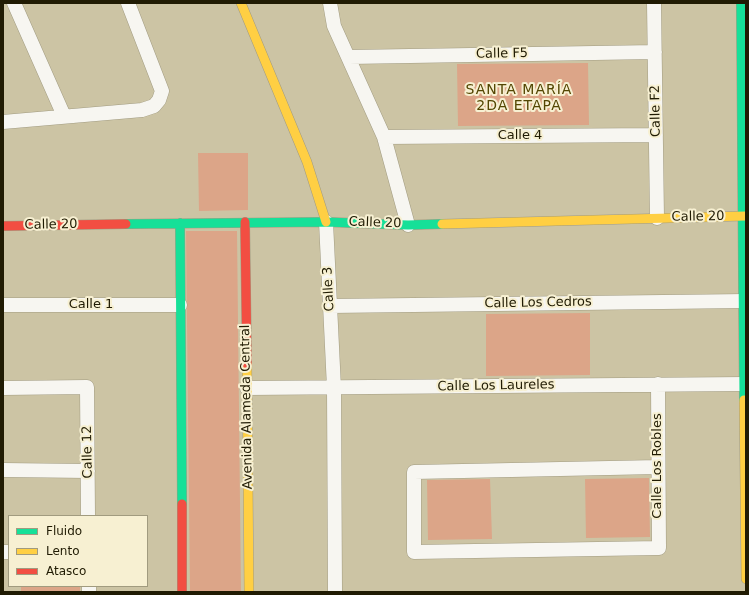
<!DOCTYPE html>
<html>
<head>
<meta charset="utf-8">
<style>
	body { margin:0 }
	#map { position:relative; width:749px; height:595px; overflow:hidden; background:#ccc4a4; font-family:"DejaVu Sans",sans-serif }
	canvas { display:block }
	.frame { position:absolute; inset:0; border:4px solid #201b03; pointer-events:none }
	.legend { position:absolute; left:8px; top:515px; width:140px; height:72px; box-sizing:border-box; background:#f7f0d2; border:1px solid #a19b7f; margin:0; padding:5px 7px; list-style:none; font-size:12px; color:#201b03 }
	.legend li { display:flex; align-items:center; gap:8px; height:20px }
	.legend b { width:20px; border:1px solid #a19b7f }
</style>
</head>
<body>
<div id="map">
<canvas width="749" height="595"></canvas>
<div class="frame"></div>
<ul class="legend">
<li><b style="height:5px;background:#16e098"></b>Fluido</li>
<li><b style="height:5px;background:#ffcf43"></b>Lento</li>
<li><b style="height:5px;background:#f24e42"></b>Atasco</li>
</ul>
</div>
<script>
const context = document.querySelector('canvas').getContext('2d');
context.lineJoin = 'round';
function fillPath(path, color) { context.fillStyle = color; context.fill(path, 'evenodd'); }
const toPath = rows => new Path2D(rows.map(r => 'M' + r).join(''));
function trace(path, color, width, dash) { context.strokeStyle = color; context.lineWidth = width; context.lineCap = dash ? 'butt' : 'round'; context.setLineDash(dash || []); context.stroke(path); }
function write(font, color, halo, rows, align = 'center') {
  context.font = font + ' "DejaVu Sans",sans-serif'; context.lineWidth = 4; context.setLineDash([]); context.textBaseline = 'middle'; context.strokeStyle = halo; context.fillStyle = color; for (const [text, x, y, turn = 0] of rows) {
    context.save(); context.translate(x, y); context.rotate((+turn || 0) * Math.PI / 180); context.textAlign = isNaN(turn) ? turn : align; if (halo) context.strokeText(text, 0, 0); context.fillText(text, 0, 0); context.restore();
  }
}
fillPath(toPath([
	[588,63,589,125,458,126,457,64],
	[198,153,248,153,248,210,199,211],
	[186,231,237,231,241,592,190,592],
	[590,313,590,375,486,376,486,314],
	[649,478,650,537,586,538,585,479],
	[490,479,492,539,428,540,427,480],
	[21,586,80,586,80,592,21,592]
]), '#dca588');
const street = toPath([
	[14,3,64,116],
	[330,3,334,26,384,137,408,225],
	[654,3,657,218],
	[349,57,655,52],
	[3,122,142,110,154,106,159,100,162,91,128,3],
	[384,137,656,135],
	[326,222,334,388,335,592],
	[3,305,180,305],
	[330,306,746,301],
	[658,384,659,548,414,552,414,472,658,467],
	[3,388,87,387,88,516],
	[247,388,746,384],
	[3,470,88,471],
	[3,552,9,552],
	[89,586,89,592]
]);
const fast = toPath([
	[741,3,744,400],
	[180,223,182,504],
	[126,224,326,222,408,225,442,224]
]);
const slow = toPath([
	[241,3,307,162,326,222],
	[442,224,746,216],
	[247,364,249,592],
	[744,400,746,579]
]);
const jam = toPath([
	[245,222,247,364],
	[3,226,126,224],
	[182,504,182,592]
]);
trace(street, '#a19b81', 15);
trace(fast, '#a19b81', 10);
trace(slow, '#a19b81', 10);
trace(jam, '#a19b81', 10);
trace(street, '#f7f6f1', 14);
trace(fast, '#16e098', 9);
trace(slow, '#ffcf43', 9);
trace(jam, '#f24e42', 9);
write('13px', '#201b03', '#f7f0d2', [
	["Calle F5",502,54,-1],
	["Calle F2",656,111,-91],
	["Calle 4",520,136],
	["Calle 20",698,217,-1],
	["Calle 20",375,223,2],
	["Calle 20",51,225,-1],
	["Calle 3",329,289,-93],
	["Calle Los Cedros",538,303,-1],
	["Calle 1",91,305],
	["Calle Los Laureles",496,386,-1],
	["Avenida Alameda Central",247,407,-91],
	["Calle 12",88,452,-91],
	["Calle Los Robles",658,466,-90]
]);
context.letterSpacing = '1px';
write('14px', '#534602', '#f7f0d2', [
	["SANTA MARÍA",519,90],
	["2DA ETAPA",519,106]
]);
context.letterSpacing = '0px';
</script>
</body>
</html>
